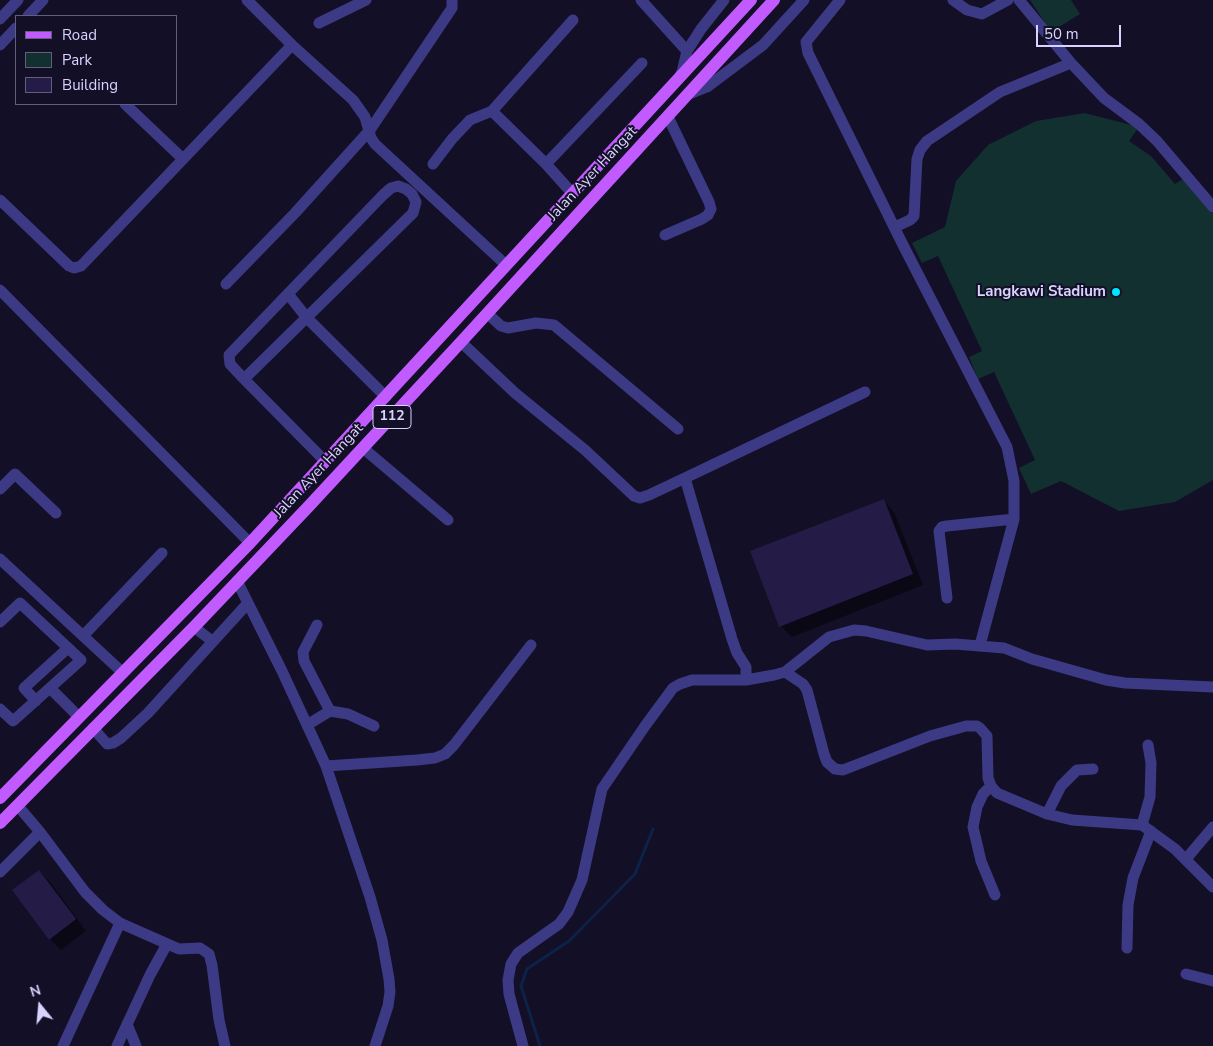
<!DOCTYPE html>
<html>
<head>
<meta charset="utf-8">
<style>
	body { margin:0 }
	#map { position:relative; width:1213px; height:1046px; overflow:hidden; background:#130f26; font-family:"Nunito Sans",sans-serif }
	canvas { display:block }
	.legend { position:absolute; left:15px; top:15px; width:162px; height:90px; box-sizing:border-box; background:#130f26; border:1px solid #625e7d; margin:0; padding:6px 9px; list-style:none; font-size:15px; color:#d9d4ff }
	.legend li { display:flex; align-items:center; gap:10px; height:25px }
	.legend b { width:25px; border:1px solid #625e7d }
	.north { position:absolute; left:15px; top:981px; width:50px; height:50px; -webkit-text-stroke:4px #130f26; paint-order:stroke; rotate:343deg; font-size:14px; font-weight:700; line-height:20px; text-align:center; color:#d9d4ff }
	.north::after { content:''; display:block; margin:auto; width:18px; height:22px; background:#d9d4ff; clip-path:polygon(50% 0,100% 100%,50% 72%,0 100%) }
	.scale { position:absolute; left:1036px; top:25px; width:85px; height:22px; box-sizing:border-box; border:2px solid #d9d4ff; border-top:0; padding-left:6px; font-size:15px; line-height:18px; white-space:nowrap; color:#d9d4ff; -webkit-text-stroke:4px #130f26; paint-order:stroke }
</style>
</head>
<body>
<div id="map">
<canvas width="1213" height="1046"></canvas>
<ul class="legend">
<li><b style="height:6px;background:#c25bff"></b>Road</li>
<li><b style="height:14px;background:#12302f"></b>Park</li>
<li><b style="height:14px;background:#241b47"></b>Building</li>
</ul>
<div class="north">N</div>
<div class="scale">50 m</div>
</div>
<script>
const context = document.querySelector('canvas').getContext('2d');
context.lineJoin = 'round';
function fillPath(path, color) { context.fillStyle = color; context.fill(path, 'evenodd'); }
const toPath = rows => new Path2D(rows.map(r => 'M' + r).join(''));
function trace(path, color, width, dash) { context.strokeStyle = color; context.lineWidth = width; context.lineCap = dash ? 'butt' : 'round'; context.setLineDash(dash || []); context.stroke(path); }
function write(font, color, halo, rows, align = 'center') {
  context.font = font + ' "Nunito Sans",sans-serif'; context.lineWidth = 4; context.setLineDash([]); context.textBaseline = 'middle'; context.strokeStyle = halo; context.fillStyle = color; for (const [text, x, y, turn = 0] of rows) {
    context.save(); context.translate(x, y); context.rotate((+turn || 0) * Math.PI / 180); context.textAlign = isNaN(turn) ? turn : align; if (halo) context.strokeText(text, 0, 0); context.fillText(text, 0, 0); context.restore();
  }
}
fillPath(toPath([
	[1030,0,1071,0,1080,14,1051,32],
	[1085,113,1139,127,1129,141,1151,156,1175,184,1183,179,1213,214,1213,480,1175,502,1119,511,1061,481,1031,494,1019,468,1035,460,994,372,978,379,969,357,982,351,938,256,922,263,912,243,945,227,956,181,988,145,1036,121]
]), '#12302f');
fillPath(toPath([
	[883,500,894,512,923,585,792,637,781,626],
	[39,871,50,882,86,931,61,950,50,939]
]), '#0007');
trace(toPath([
	[540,1046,521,986,527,969,569,941,635,874,653,829]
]), '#0c2248', 3);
fillPath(toPath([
	[884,499,913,574,779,627,750,551],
	[39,870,76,919,49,940,12,890]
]), '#241b47');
trace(toPath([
	[247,0,292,45,353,100,365,117,371,138,375,144,506,265],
	[641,0,687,51],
	[840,0,806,42,808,53,903,245,1007,447,1014,481,1014,519,980,645],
	[953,0,967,10,982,14,1008,0],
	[1019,0,1071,63,1104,98,1139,124,1157,141,1213,207],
	[28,16,43,0],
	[0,19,18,0],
	[319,23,366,0],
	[0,45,16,28],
	[680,76,682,72,687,51,701,29,724,0],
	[687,95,707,87,763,45,804,0],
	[125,104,183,159],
	[433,164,452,139,470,120,492,111],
	[546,164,642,63],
	[572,193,546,164,492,111,573,20],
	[0,200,69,266,74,268,81,266,292,45],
	[895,227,910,220,914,216,917,159,920,150,927,141,1000,92,1071,63],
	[665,235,702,219,708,215,711,209,709,202,668,117],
	[226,284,295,213,370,130,452,8,452,0],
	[0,290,250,543],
	[288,294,307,318,386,397],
	[487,313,501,326,508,328,536,323,554,325,678,429],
	[461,342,515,393,585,450,634,496,640,498,649,495,685,478,732,639,737,653,746,667,746,680],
	[244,379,413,213,416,202,412,194,406,189,398,186,391,188,383,195,229,355,230,364,244,379,325,461],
	[363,448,448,520],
	[685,478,865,392],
	[0,489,15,474,56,513],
	[0,559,122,672],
	[237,581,282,671,326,766,370,897,382,940,389,979,390,992,388,1006,375,1046],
	[947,598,939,531,942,527,947,526,1014,519],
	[0,622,20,603,81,660,13,721,0,709],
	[317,625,303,652,304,661,330,711],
	[194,627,212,641],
	[83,636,162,553],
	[785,672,803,684,807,690,824,754,827,762,835,769,843,770,930,736,966,726,977,726,980,728,987,736,988,778,991,786,997,793,1047,814,1072,820,1142,825,1175,849,1213,887],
	[50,688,79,717],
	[36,701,24,688,68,648],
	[307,725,330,711,348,714,374,726],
	[93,728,107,744,113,743,121,738,148,713,248,603],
	[326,766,417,760,435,758,445,754,454,745,531,645],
	[991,786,983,794,977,807,973,827,981,861,995,895],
	[18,806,40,832,85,892,103,910,120,923,179,949,200,948,209,954,212,965,219,1020,225,1046],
	[1047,814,1061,786,1077,770,1093,769],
	[1142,825,1150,797,1151,763,1148,745],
	[1186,859,1213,827],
	[0,872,40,832],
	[1127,948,1128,905,1133,878,1151,831],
	[1186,974,1213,981],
	[127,1024,136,1046],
	[63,1046,120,923],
	[117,1046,150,975,167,944],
	[523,1046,509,994,508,980,511,964,518,953,559,924,568,912,582,880,602,789,645,726,673,688,680,684,692,680,746,680,774,675,785,672,829,637,854,630,866,631,927,645,955,644,1004,648,1032,659,1106,680,1125,683,1213,687]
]), '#3d3a85', 11);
trace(toPath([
	[0,798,250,543,751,0],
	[0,823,194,627,309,506,461,342,774,0]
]), '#c25bff', 12);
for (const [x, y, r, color] of [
	[1116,292,5,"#00e5ff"]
]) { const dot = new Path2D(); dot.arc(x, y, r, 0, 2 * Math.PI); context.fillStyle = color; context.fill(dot); trace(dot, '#130f26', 2); }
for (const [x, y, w] of [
	[392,417,38]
]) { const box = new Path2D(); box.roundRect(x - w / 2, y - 11.5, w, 23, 4); context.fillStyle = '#130f26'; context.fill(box); trace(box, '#d9d4ff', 1); }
write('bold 14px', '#d9d4ff', null, [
	["112",392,417]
]);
write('15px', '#d9d4ff', '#130f26', [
	["Jalan Ayer Hangat",593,174,-47],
	["Jalan Ayer Hangat",319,471,-47]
]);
write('bold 15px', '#d9d4ff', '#130f26', [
	["Langkawi Stadium",1106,292]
], 'right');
</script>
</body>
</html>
